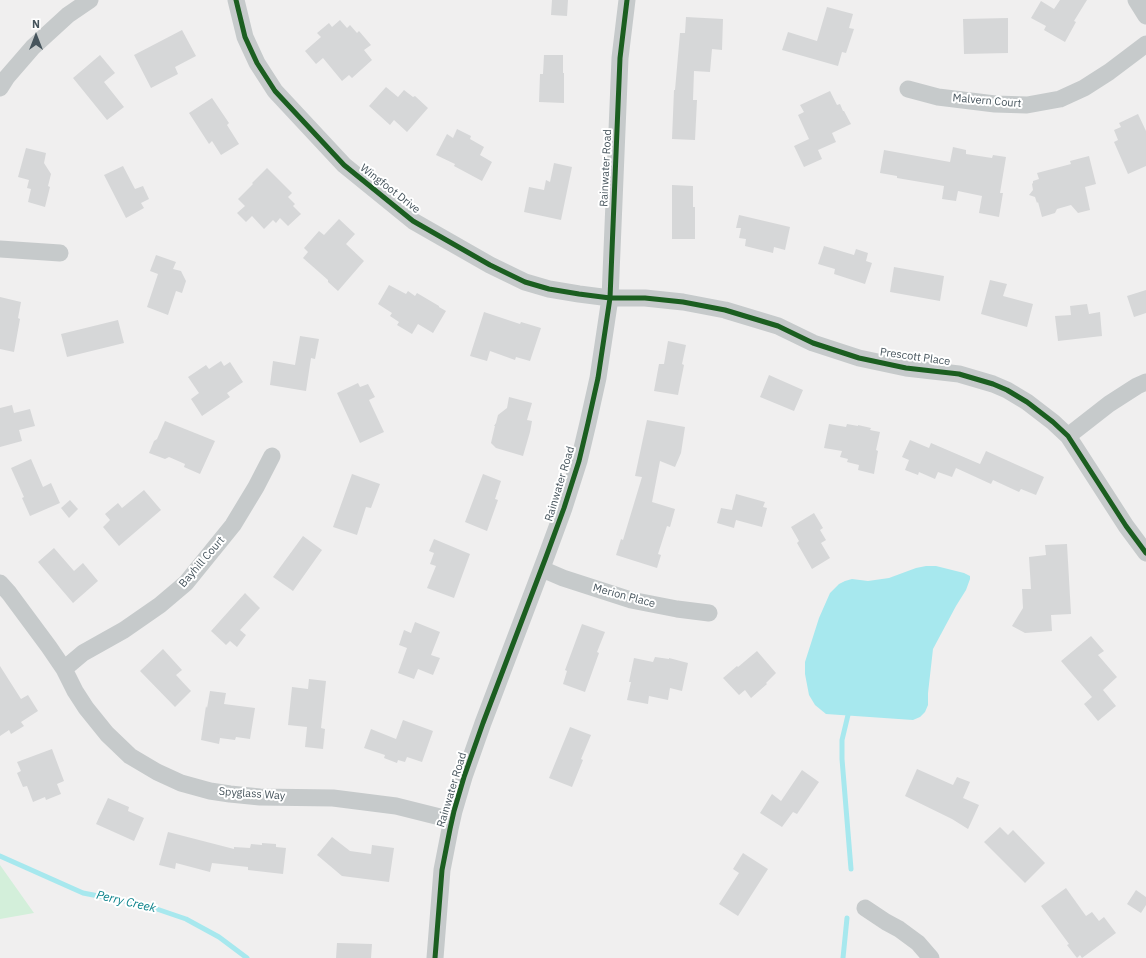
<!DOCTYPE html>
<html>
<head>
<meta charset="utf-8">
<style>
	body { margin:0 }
	#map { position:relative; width:1146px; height:958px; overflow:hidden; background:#f0efef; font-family:"IBM Plex Sans",sans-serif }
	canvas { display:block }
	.north { position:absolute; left:16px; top:16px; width:40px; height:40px; -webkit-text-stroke:3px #fff; paint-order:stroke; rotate:0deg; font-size:11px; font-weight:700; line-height:16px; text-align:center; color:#46545c }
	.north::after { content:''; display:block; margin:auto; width:14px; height:18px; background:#46545c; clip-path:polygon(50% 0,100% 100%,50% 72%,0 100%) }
</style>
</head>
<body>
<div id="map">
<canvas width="1146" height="958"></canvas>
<div class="north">N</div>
</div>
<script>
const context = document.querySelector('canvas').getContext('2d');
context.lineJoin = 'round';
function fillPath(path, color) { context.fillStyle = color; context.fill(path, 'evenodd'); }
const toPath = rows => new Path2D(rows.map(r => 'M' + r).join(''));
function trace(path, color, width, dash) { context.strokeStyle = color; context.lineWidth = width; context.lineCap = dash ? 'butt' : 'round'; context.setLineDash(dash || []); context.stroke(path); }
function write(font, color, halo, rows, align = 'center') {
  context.font = font + ' "IBM Plex Sans",sans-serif'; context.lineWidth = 4; context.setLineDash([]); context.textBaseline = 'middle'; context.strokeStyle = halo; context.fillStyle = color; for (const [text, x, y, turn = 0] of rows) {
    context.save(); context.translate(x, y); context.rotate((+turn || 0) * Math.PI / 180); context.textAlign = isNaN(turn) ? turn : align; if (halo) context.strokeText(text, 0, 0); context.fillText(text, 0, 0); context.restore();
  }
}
fillPath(toPath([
	[0,865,34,913,0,919]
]), '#d3efda');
fillPath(toPath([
	[926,566,936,566,964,573,970,576,970,579,966,590,956,606,933,649,928,693,928,705,925,712,920,717,913,720,826,714,815,705,809,695,805,674,805,662,819,618,830,593,839,584,845,581,852,579,868,581,889,578,916,568]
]), '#a7e8ee');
trace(toPath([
	[848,715,842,740,842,759,851,869],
	[0,856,83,893,145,905,186,919,219,937,247,958],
	[843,958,847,918]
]), '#a7e8ee', 5);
fillPath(toPath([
	[552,0,568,0,567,16,551,15],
	[1060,0,1087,0,1074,21,1076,22,1065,42,1044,30,1046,26,1031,18,1041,1,1054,9],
	[827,7,853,14,849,28,854,29,846,53,842,52,838,66,782,50,788,32,817,41],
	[686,17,723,19,722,50,712,49,710,72,694,71,693,100,697,100,695,140,672,139,674,90,675,90,680,33,685,33],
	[1008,18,1008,53,964,54,963,19],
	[340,20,347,28,350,25,357,33,359,31,371,45,364,50,372,60,352,78,349,75,342,81,323,58,316,64,305,51,321,37,317,33,329,23,332,27],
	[182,30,196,56,175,67,178,74,151,88,134,55],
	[100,55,115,73,104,82,124,107,107,120,73,78],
	[544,55,563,55,563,73,564,73,564,103,539,102,540,74,543,74],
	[386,87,398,97,404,90,413,97,415,96,428,108,407,132,394,120,390,125,369,106],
	[830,91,837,105,840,104,843,111,844,111,851,124,832,133,836,142,818,150,822,159,804,167,794,146,809,139,798,115,804,112,800,105],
	[212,98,229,123,227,125,239,144,221,155,212,141,209,144,189,113],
	[1138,114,1146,131,1146,166,1128,174,1114,142,1118,140,1114,130,1121,127,1119,123],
	[457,129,471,136,470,139,484,147,480,155,492,162,482,181,454,166,455,164,436,155,447,134,453,138],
	[953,147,966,150,966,154,992,158,993,155,1006,157,1000,193,1003,193,999,217,979,213,982,196,958,191,956,201,942,199,944,186,897,178,897,176,880,173,884,150,950,162],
	[26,148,46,153,44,163,51,174,48,186,50,187,45,207,28,202,31,189,27,188,29,180,18,177],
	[1089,156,1096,184,1085,187,1090,210,1078,213,1071,205,1057,209,1055,213,1042,217,1038,202,1037,203,1035,197,1029,195,1033,190,1032,184,1033,183,1033,181,1039,179,1037,173,1071,164,1070,161],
	[554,163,572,167,561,220,524,212,529,187,544,190,546,180,550,182],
	[123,166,135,189,143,186,149,199,141,203,144,208,126,218,104,175],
	[267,168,292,193,288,197,295,204,293,206,301,214,288,226,280,218,276,223,273,220,264,229,252,216,246,222,237,213,245,206,238,199,253,184,252,183],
	[672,185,693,186,693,207,695,207,695,239,672,239],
	[739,215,790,227,785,250,774,247,773,253,745,246,746,239,739,238,741,228,736,228],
	[339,219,355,234,346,244,364,261,338,291,328,282,328,280,303,258,308,252,304,248,319,231,324,235],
	[824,246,854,255,856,249,868,253,866,261,872,263,865,284,834,274,835,269,818,264],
	[156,255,176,262,173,269,181,271,186,281,182,293,176,291,168,315,147,307,158,274,150,271],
	[894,267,944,276,940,301,890,292],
	[990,280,1007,284,1003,296,1033,304,1027,327,981,314],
	[389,285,406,294,408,291,415,296,417,293,439,306,439,307,446,311,433,333,418,324,412,334,397,325,399,322,390,316,392,313,378,304],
	[1146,290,1146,313,1134,317,1127,296],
	[0,297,21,302,18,318,20,319,14,352,0,349],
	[1087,304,1089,314,1100,312,1102,336,1058,341,1055,316,1071,315,1070,306],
	[484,312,520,324,521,322,541,328,530,361,516,357,515,360,490,351,487,361,470,356],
	[118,320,124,343,67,357,61,334],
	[300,336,319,339,315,359,311,358,306,391,270,385,273,361,295,365],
	[668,341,686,345,682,364,684,365,678,395,654,391,659,364,664,364],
	[221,361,224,366,230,362,243,382,227,393,230,397,202,416,191,399,199,393,188,377,206,365,209,369],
	[769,375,803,390,794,411,760,397],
	[358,383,360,387,368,384,375,397,369,400,384,432,360,443,337,393],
	[509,397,532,403,527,420,532,421,530,432,523,456,496,448,491,443,495,426,494,426,496,423,498,415,507,408],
	[12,405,14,413,30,409,35,426,19,430,22,441,0,447,0,408],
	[647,420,685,427,681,453,675,467,660,461,652,502,675,509,670,527,667,526,658,554,661,555,657,568,616,555,621,539,623,540,642,477,635,476],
	[165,421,215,441,200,474,184,467,185,464,169,457,165,459,149,453,154,441,157,439],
	[829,424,846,427,847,424,858,426,858,425,871,428,870,430,880,432,876,450,878,451,874,474,858,470,859,465,847,462,848,459,840,457,842,451,824,448],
	[910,440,929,448,931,443,980,464,986,451,1044,477,1036,495,1021,489,1019,492,993,480,991,484,956,468,952,477,938,472,935,479,919,472,918,475,905,470,909,460,902,457],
	[31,459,43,487,51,483,60,503,30,516,22,498,24,497,11,468],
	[352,474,380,484,371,508,366,507,357,535,333,527],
	[483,474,501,481,495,499,498,500,487,531,465,522],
	[144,490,161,510,119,546,103,527,110,520,105,514,118,503,122,508],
	[736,494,765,502,763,507,767,508,762,527,736,520,734,528,717,523,721,508,732,510],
	[70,500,78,509,69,518,61,508],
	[814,513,823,528,820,530,826,540,821,543,830,558,812,569,797,543,799,541,791,527],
	[303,536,322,550,293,591,273,577],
	[434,539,470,554,454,598,427,588,436,566,430,564,434,553,429,551],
	[1067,544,1071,614,1051,615,1052,631,1025,633,1012,626,1023,608,1022,589,1031,589,1029,557,1046,555,1045,545],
	[54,548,74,571,83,563,98,581,73,603,38,562],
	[245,593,260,608,240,630,246,635,237,647,230,641,226,645,211,631],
	[415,622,440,632,431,655,440,658,433,675,418,669,414,679,398,673,407,648,399,645,404,630,411,633],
	[582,624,605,632,597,652,599,653,585,692,563,684,567,671,565,670],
	[1091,636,1104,651,1098,655,1117,677,1103,690,1116,706,1098,721,1084,704,1092,697,1061,661],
	[163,649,182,670,176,675,191,691,175,707,140,671],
	[757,651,776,673,766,683,767,684,751,698,745,690,739,695,723,678,737,666,738,667],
	[655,657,669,659,669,658,688,663,682,691,670,688,668,700,649,696,648,704,627,700,631,682,629,682,634,658,653,662],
	[0,666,21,699,28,695,38,711,21,722,24,726,11,734,9,730,0,736],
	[309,679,326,681,321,728,325,729,323,749,305,747,307,727,288,725,292,687,308,689],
	[210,691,226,693,224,704,255,708,250,739,236,737,235,740,220,738,219,744,201,740,206,706,207,708],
	[403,720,433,731,422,762,407,757,405,762,398,760,397,763,384,758,385,755,364,748,371,729,396,739],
	[570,727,591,735,581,759,583,760,572,787,549,778],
	[52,749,64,781,57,784,61,794,46,800,45,797,33,802,27,786,23,787,17,773,21,771,17,762],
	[917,769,953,785,957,777,970,782,963,798,979,805,968,829,952,819,905,796],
	[802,770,819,782,797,814,793,812,782,827,760,813,772,794,781,801],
	[108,798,129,807,128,811,144,818,134,841,96,824],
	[1000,827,1008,835,1013,830,1045,863,1025,883,984,842],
	[168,832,234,849,234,847,250,848,251,844,262,845,262,843,276,844,276,847,286,848,283,874,248,870,248,867,212,863,210,872,176,863,175,869,159,865],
	[332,837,350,851,371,854,372,845,394,848,389,882,342,876,317,855],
	[743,853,768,869,738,916,719,904,739,873,733,869],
	[1066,888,1086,916,1092,912,1099,921,1104,917,1116,933,1082,958,1080,955,1077,958,1067,945,1069,944,1041,906],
	[1136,890,1146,897,1146,905,1141,913,1127,904],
	[337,943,372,944,371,958,336,958]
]), '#d6d7d8');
trace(toPath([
	[236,0,245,37,257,63,275,91,344,165,413,221,490,265,525,282,549,289,579,294,610,298,645,298,683,302,725,310,778,326,813,343,859,358,906,368,959,374,993,384,1007,390,1027,402,1053,422,1068,436,1126,526,1146,553],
	[1136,0,1146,16],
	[0,88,7,77,33,47,68,15,90,0],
	[908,89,938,97,995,104,1027,105,1060,99,1084,88,1109,72,1146,44],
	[0,249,60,253],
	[1068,436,1109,404,1137,386,1146,382],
	[542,569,563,578,631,600,677,609,709,613],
	[0,583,9,593,49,647,64,669,75,691,86,708,107,734,130,756,157,772,181,783,210,791,230,794,260,797,333,798,396,806,452,820],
	[64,669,83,653,124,630,160,605,186,583,233,525,256,487,272,456],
	[865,908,886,922,899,929,918,943,931,958],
	[435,958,442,870,450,829,454,811,464,777,483,723,546,557,564,508,579,461,588,423,598,378,610,298,620,58,627,0]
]), '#c6cacb', 17);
trace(toPath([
	[236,0,245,37,257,63,275,91,344,165,413,221,490,265,525,282,549,289,579,294,610,298,645,298,683,302,725,310,778,326,813,343,859,358,906,368,959,374,993,384,1007,390,1027,402,1053,422,1068,436,1126,526,1146,553],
	[435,958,442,870,450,829,454,811,464,777,483,723,546,557,564,508,579,461,588,423,598,378,610,298,620,58,627,0]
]), '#1b5e20', 5);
write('11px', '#46545c', '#fff', [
	["Malvern Court",987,101,5],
	["Rainwater Road",606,168,-87],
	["Wingfoot Drive",390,189,38],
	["Prescott Place",915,357,8],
	["Rainwater Road",560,484,-73],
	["Bayhill Court",202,562,-49],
	["Merion Place",624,596,15],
	["Rainwater Road",452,790,-73],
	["Spyglass Way",252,794,4]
]);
write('italic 12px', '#0b828b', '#fff', [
	["Perry Creek",126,902,13]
]);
</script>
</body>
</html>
